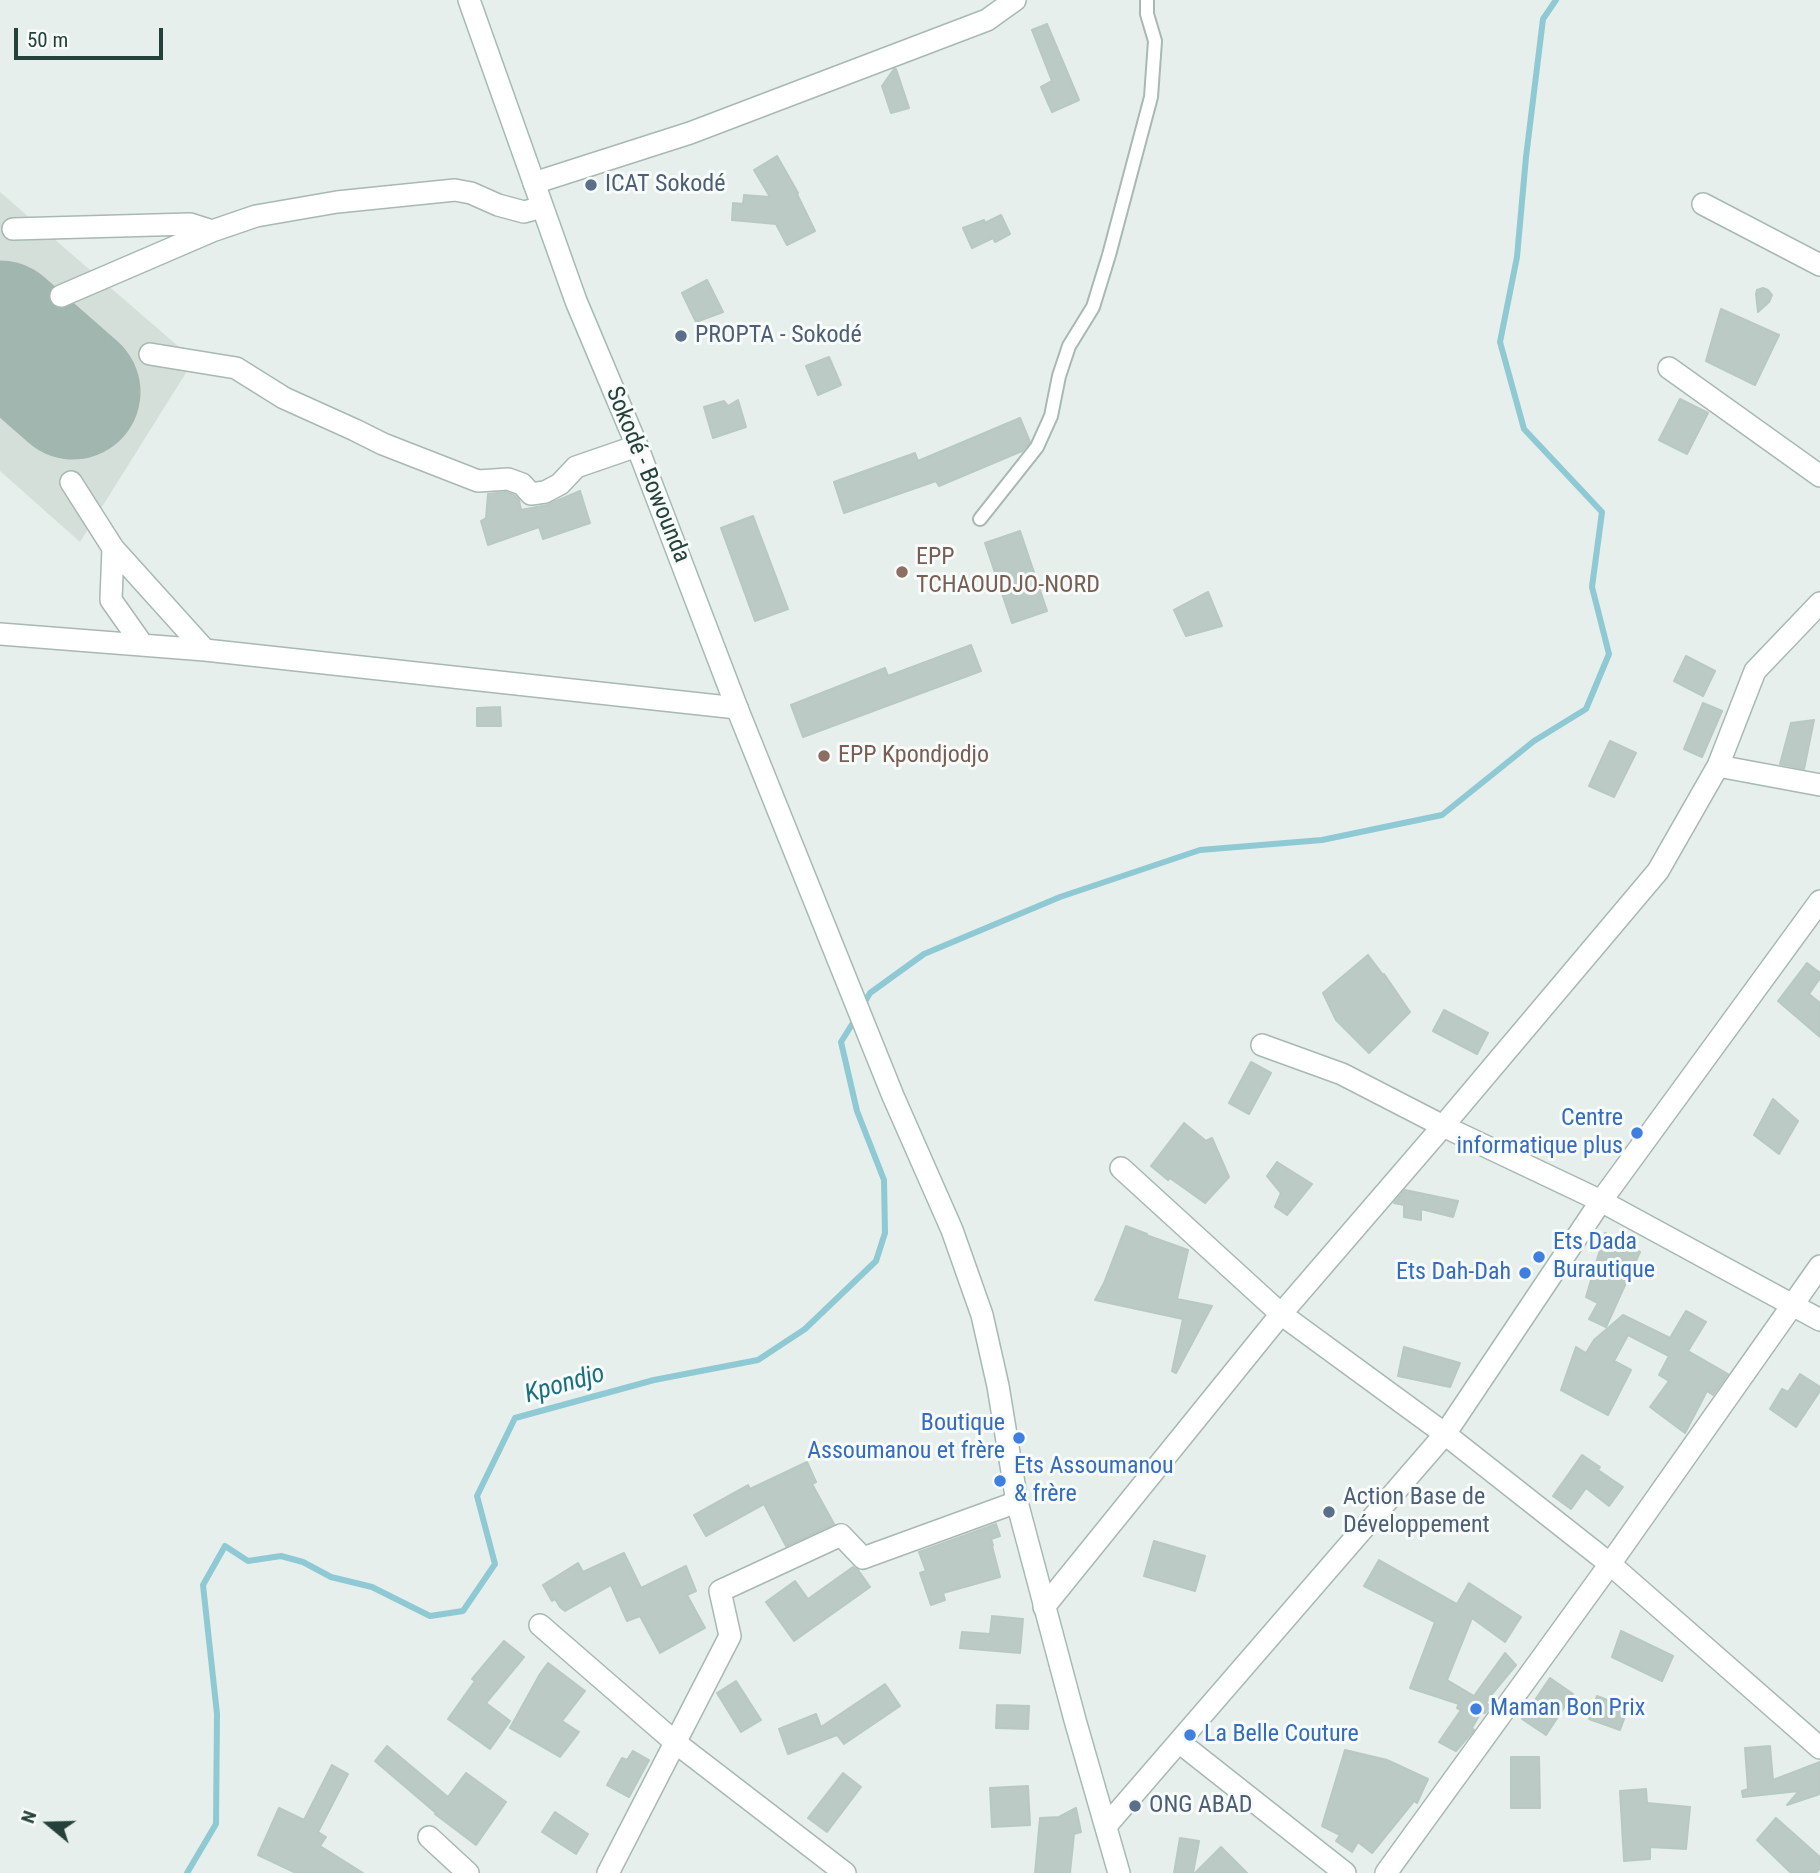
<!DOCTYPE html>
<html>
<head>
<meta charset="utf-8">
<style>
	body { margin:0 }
	#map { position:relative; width:1820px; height:1873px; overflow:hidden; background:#e6efeb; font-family:"Roboto Condensed",sans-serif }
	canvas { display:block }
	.north { position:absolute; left:14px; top:1789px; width:70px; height:70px; -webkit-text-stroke:5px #f7fbf9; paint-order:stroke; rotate:289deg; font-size:19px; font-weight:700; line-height:28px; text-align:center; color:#24423a }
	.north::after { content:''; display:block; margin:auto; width:24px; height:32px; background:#24423a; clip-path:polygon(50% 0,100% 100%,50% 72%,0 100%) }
	.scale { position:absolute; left:14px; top:28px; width:149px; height:32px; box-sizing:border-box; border:4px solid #24423a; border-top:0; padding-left:9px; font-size:21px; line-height:24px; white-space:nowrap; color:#24423a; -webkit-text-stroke:5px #f7fbf9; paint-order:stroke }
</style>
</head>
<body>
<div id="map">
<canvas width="1820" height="1873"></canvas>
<div class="north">N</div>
<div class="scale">50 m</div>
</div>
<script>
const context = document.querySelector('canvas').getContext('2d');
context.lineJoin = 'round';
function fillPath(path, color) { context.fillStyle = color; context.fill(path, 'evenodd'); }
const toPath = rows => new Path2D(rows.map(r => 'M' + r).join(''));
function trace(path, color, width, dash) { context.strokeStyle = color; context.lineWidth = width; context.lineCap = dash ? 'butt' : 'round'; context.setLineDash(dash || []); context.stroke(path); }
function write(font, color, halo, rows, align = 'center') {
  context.font = font + ' "Roboto Condensed",sans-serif'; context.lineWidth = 6; context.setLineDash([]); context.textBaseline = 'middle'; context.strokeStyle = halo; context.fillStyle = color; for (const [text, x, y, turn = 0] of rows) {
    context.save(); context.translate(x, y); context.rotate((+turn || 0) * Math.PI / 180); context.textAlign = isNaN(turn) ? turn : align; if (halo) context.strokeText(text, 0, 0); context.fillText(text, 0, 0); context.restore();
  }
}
fillPath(toPath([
	[0,192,194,360,80,542,0,471]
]), '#d4dfda');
trace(toPath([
	[863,1005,870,993,924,954,1060,897,1200,850,1322,840,1442,815,1534,741,1586,709,1609,654,1592,587,1602,512,1524,429,1500,342,1517,257,1526,157,1543,19,1556,0],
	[187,1873,216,1824,217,1714,203,1585,225,1546,248,1561,281,1556,303,1562,331,1577,372,1587,430,1616,463,1611,495,1564,477,1496,515,1418,654,1380,758,1360,805,1329,876,1261,885,1233,884,1180,857,1111,841,1042,856,1018]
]), '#8ec9d4', 6);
trace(toPath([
	[0,328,73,392]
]), '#a2b6b0', 135);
const building = toPath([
	[1047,24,1079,100,1052,112,1041,87,1052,81,1032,30,1047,24],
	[894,69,896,69,909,108,891,113,882,86,894,69],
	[777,156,798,193,797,194,815,231,787,245,776,224,732,220,733,203,743,204,744,195,770,197,754,170,777,156],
	[1001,215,1010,234,995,242,993,238,972,248,963,228,984,220,985,223,1001,215],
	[707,280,723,312,696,322,682,293,707,280],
	[1763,288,1768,290,1772,295,1769,302,1758,312,1756,294,1757,290,1763,288],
	[1721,309,1779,335,1755,385,1706,361,1721,309],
	[829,357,841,385,818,395,806,366,829,357],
	[1680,399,1708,413,1687,454,1659,440,1680,399],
	[738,400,746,427,713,438,704,407,724,401,728,406,738,400],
	[1020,418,1030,442,1022,451,939,486,936,481,844,513,834,482,915,453,918,461,1020,418],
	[580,491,590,523,543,539,539,527,488,545,481,521,486,518,488,494,506,492,514,495,519,500,521,510,547,505,580,491],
	[753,516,788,609,755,621,721,528,753,516],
	[1020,531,1047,611,1012,623,985,543,1020,531],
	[1208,592,1222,626,1186,636,1174,610,1208,592],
	[971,645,981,671,803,737,791,705,885,668,888,676,971,645],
	[1686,656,1715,671,1703,696,1674,681,1686,656],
	[1703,703,1722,711,1702,757,1684,749,1703,703],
	[500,707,501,726,477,726,477,708,500,707],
	[1814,720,1804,769,1780,764,1791,723,1814,720],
	[1610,741,1636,753,1614,797,1589,786,1610,741],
	[1368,955,1383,975,1384,974,1410,1012,1369,1053,1336,1020,1323,993,1368,955],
	[1807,963,1820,973,1820,978,1809,994,1820,1003,1820,1037,1778,1001,1807,963],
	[1444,1010,1488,1033,1477,1054,1433,1031,1444,1010],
	[1251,1062,1271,1073,1249,1114,1229,1103,1251,1062],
	[1773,1099,1798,1121,1779,1154,1754,1135,1773,1099],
	[1184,1123,1206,1141,1212,1138,1229,1177,1205,1203,1170,1178,1168,1180,1151,1166,1184,1123],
	[1277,1162,1312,1184,1287,1215,1275,1207,1281,1193,1267,1176,1277,1162],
	[1405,1190,1458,1201,1453,1217,1421,1209,1421,1220,1404,1217,1404,1205,1394,1203,1405,1190],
	[1126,1226,1147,1234,1146,1235,1188,1250,1177,1299,1212,1306,1176,1373,1172,1371,1183,1319,1095,1300,1104,1283,1126,1226],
	[1605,1233,1640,1252,1606,1327,1589,1319,1598,1303,1586,1297,1605,1233],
	[1686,1311,1706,1322,1688,1351,1728,1374,1713,1395,1707,1391,1685,1433,1650,1407,1669,1381,1659,1375,1669,1356,1628,1335,1614,1361,1631,1370,1608,1415,1561,1390,1576,1347,1586,1353,1594,1340,1623,1315,1670,1338,1686,1311],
	[1404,1347,1460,1363,1450,1387,1398,1376,1404,1347],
	[1800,1374,1820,1387,1820,1391,1796,1427,1770,1409,1782,1389,1788,1392,1800,1374],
	[1582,1455,1600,1467,1598,1470,1623,1487,1609,1506,1586,1488,1571,1509,1553,1496,1582,1455],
	[807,1462,816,1482,812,1484,834,1524,786,1546,764,1504,706,1536,694,1515,748,1485,750,1489,807,1462],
	[996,1524,1000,1536,991,1539,993,1545,992,1546,1000,1577,943,1593,945,1600,931,1605,920,1573,926,1571,919,1552,996,1524],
	[1154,1541,1205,1556,1195,1591,1144,1576,1154,1541],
	[624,1553,641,1588,686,1566,696,1591,687,1595,705,1628,660,1653,640,1616,627,1621,611,1585,565,1611,560,1607,555,1599,552,1601,543,1585,578,1563,583,1572,624,1553],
	[1379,1560,1457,1604,1469,1583,1521,1617,1505,1642,1472,1618,1447,1680,1474,1696,1505,1653,1516,1665,1492,1694,1486,1703,1491,1706,1485,1713,1481,1712,1472,1728,1474,1730,1456,1751,1439,1742,1461,1710,1457,1708,1459,1704,1410,1688,1435,1622,1364,1586,1379,1560],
	[853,1567,858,1570,870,1587,794,1641,766,1602,795,1581,808,1599,853,1567],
	[992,1616,1023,1619,1020,1653,960,1648,962,1632,990,1634,992,1616],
	[1621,1631,1673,1656,1662,1681,1612,1657,1621,1631],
	[504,1641,524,1657,486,1703,510,1721,490,1749,448,1719,475,1681,472,1679,504,1641],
	[548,1663,585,1691,562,1721,579,1732,560,1757,510,1728,540,1674,548,1663],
	[1550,1678,1573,1694,1546,1735,1522,1719,1550,1678],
	[736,1681,761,1720,741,1732,717,1693,736,1681],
	[885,1684,900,1706,844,1744,837,1735,788,1754,779,1729,816,1714,821,1727,885,1684],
	[1597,1696,1628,1708,1620,1730,1589,1719,1597,1696],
	[997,1705,1029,1706,1028,1729,996,1728,997,1705],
	[387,1746,448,1797,466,1773,506,1802,476,1845,435,1814,436,1813,375,1761,387,1746],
	[1770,1746,1773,1780,1820,1762,1820,1794,1787,1805,1799,1791,1743,1797,1742,1791,1748,1789,1745,1748,1770,1746],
	[1345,1750,1387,1760,1428,1779,1417,1803,1414,1801,1372,1853,1358,1842,1352,1852,1336,1841,1340,1835,1322,1826,1345,1750],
	[633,1751,649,1760,629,1797,607,1785,622,1758,627,1760,633,1751],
	[1511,1757,1539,1757,1540,1808,1511,1808,1511,1757],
	[332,1765,348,1774,318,1832,326,1837,320,1846,363,1873,296,1873,258,1855,279,1808,304,1820,332,1765],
	[843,1773,861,1787,827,1832,808,1818,843,1773],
	[1028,1786,1030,1825,992,1827,990,1788,1028,1786],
	[1646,1789,1647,1803,1690,1807,1686,1849,1650,1847,1650,1859,1624,1861,1620,1791,1646,1789],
	[1076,1808,1081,1832,1074,1834,1070,1873,1035,1873,1040,1818,1059,1817,1076,1808],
	[555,1812,588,1834,576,1854,542,1832,555,1812],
	[1776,1818,1820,1857,1820,1868,1816,1873,1791,1873,1757,1840,1776,1818],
	[1180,1838,1199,1841,1193,1873,1174,1873,1180,1838],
	[1221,1847,1247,1873,1195,1873,1221,1847]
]);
fillPath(building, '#bbcac4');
trace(building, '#b8c9c2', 2);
const service = toPath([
	[980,519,1037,447,1051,416,1059,376,1069,346,1093,307,1109,255,1151,97,1155,41,1147,14,1147,0]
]);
const minor = toPath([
	[534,183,690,133,987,20,1015,0],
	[1703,204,1820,265],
	[13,229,190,224,212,231,256,216,337,202,455,190,471,193,498,205,524,212,542,207],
	[61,296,212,231],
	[150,354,236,368,284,398,355,430,383,444,478,481,508,479,522,484,531,494,545,492,560,484,576,467,637,446],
	[1669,368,1820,476],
	[71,482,113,548,205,650],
	[113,548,111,600,142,644],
	[0,634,205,650,737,708],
	[1718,766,1820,785],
	[1262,1045,1342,1074,1443,1126,1601,1201,1820,1320],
	[1121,1168,1281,1314,1445,1434,1610,1564,1820,1748],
	[1044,1607,1281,1314,1443,1126,1658,871,1718,766,1755,671,1820,603],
	[540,1625,676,1743,845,1873],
	[1179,1742,1345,1873],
	[1106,1826,1445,1434,1601,1201,1820,901],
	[429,1837,468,1873],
	[608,1873,730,1636,720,1591,841,1535,863,1558,1017,1502],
	[1386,1873,1610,1564,1820,1266]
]);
const secondary = toPath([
	[469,0,576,301,637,446,737,708,893,1096,952,1230,982,1315,998,1386,1017,1502,1075,1720,1119,1873]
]);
trace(service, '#a8b8b2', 16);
trace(minor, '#a8b8b2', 24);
trace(secondary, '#a4bbb3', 24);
trace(service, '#fff', 12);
trace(minor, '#fff', 21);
trace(secondary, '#fff', 21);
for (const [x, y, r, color] of [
	[591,185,7,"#5c6f8a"],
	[681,336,7,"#5c6f8a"],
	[902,572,7,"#8d6e63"],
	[824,756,7,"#8d6e63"],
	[1637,1133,7,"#3f7fe0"],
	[1539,1257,7,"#3f7fe0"],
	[1525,1273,7,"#3f7fe0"],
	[1019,1438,7,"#3f7fe0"],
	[1000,1481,7,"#3f7fe0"],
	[1329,1512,7,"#5c6f8a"],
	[1476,1709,7,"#3f7fe0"],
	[1190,1735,7,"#3f7fe0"],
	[1135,1806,7,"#5c6f8a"]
]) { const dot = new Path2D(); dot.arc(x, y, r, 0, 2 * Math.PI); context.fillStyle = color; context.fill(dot); trace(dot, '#f7fbf9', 2.5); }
write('24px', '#4e5e75', '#f7fbf9', [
	["ICAT Sokodé",605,185],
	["PROPTA - Sokodé",695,336],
	["Action Base de",1343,1498],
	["Développement",1343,1526],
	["ONG ABAD",1149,1806]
], 'left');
write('24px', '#24423a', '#f7fbf9', [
	["Sokodé - Bowounda",647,475,68]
]);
write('24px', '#785e54', '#f7fbf9', [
	["EPP",916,558],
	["TCHAOUDJO-NORD",916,586],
	["EPP Kpondjodjo",838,756]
], 'left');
write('24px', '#366cbe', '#f7fbf9', [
	["Centre",1623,1119,"right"],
	["informatique plus",1623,1147,"right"],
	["Ets Dada",1553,1243],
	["Burautique",1553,1271],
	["Ets Dah-Dah",1511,1273,"right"],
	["Boutique",1005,1424,"right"],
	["Assoumanou et frère",1005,1452,"right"],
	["Ets Assoumanou",1014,1467],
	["& frère",1014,1495],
	["Maman Bon Prix",1490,1709],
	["La Belle Couture",1204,1735]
], 'left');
write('italic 26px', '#1c6f80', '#f7fbf9', [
	["Kpondjo",565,1385,-16]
]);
</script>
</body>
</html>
